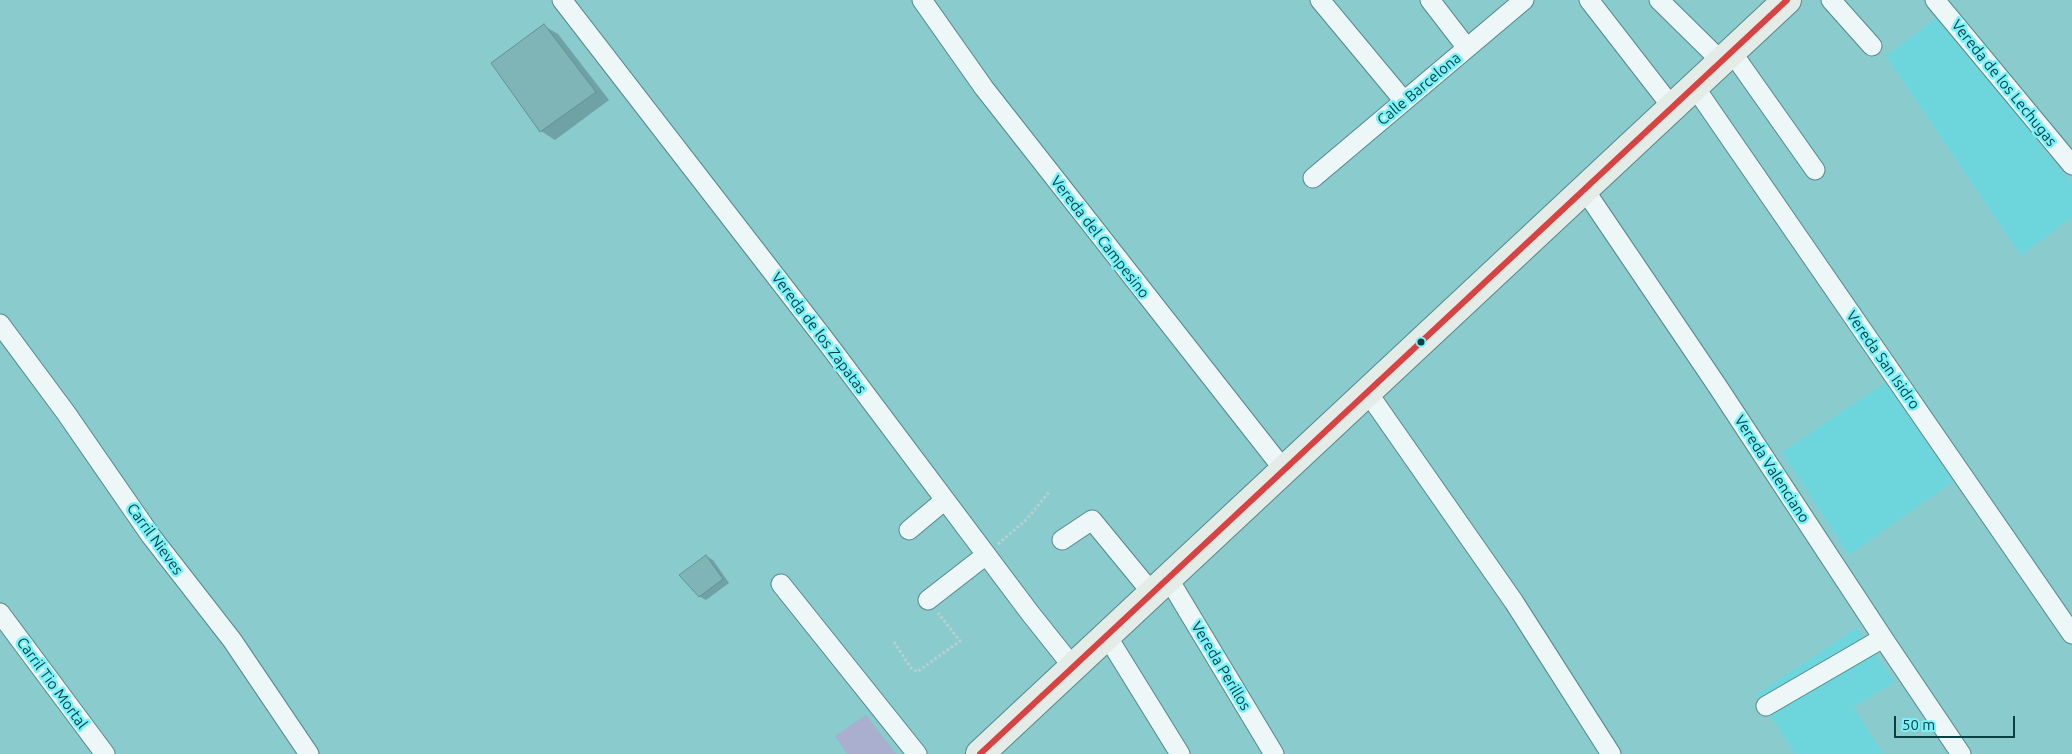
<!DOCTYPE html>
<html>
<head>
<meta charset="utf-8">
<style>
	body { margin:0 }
	#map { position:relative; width:2072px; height:754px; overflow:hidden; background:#8acbce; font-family:Ubuntu,sans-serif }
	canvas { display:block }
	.scale { position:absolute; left:1894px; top:716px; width:121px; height:22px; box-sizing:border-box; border:2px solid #084043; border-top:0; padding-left:6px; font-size:15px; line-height:18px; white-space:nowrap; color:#084043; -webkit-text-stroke:4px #7bf2f9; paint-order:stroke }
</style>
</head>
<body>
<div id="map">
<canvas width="2072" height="754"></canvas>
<div class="scale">50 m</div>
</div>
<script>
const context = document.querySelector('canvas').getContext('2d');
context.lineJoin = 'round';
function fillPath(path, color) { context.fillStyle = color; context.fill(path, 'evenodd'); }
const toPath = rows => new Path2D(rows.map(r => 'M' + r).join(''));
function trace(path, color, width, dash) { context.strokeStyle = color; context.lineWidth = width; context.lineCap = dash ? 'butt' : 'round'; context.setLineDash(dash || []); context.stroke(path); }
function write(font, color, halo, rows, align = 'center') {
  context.font = font + ' Ubuntu,sans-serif'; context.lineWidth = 5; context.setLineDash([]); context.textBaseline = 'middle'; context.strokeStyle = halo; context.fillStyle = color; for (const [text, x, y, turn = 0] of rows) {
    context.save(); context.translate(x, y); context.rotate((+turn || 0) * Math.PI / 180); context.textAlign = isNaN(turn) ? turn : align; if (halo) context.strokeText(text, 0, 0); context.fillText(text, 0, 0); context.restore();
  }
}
fillPath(toPath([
	[1938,17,2072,184,2072,217,2021,255,1886,56],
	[1888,381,1954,481,1849,555,1782,452],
	[1857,628,1895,682,1853,707,1883,754,1795,754,1757,694]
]), '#6dd6dc');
fillPath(toPath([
	[866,715,896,754,847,754,835,736]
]), '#aaaecf');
fillPath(toPath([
	[544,26,558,34,609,100,555,140,541,131,493,63],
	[706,556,713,560,729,583,706,600,699,596]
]), '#0003');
const building = toPath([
	[544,24,596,92,540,132,491,63,544,24],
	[706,555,723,579,699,597,679,575,706,555]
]);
fillPath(building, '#80b5b7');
trace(building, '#619194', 1);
const street = toPath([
	[562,0,825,340,1030,613,1073,667],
	[922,0,984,88,1284,470],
	[1320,0,1404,101],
	[1430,0,1467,48],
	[1589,0,1672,107],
	[1659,0,1721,61],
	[1831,0,1872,46],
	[1935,0,2072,165],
	[1731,51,1815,170],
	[1694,86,2072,634],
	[1313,178,1524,0],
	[1584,189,1718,387,1883,638,1766,706],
	[0,324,66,413,151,536,232,640,309,754],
	[1368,393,1514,602,1611,754],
	[909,530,945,500],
	[1062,540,1092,520,1152,593],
	[1168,578,1274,754],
	[781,584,917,754],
	[928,600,986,555],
	[0,613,105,754],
	[1107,636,1180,754],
	[1883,638,1961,754]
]);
const secondary = toPath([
	[980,754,1787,0]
]);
trace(street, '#55888a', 21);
trace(secondary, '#55888a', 30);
trace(toPath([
	[998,544,1027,519,1049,492],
	[894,642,911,668,917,672,960,641,938,613]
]), '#bad0d1', 3, [2.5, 2.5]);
trace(street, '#edf7f8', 19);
trace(secondary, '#e4ece8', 28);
trace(toPath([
	[980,754,1787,0]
]), '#da4241', 6);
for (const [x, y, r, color] of [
	[1421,342,4.5,"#084043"]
]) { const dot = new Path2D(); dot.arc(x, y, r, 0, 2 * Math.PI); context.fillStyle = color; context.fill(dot); trace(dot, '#7bf2f9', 2); }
write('15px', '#084043', '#7bf2f9', [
	["Vereda de los Lechugas",2004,83,51],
	["Calle Barcelona",1419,89,-40],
	["Vereda del Campesino",1100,237,52],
	["Vereda de los Zapatas",819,333,53],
	["Vereda San Isidro",1883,360,55],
	["Vereda Valenciano",1772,469,57],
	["Carril Nieves",155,539,54],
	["Vereda Perillos",1221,666,59],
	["Carril Tio Mortal",52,683,54]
]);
</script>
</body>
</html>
